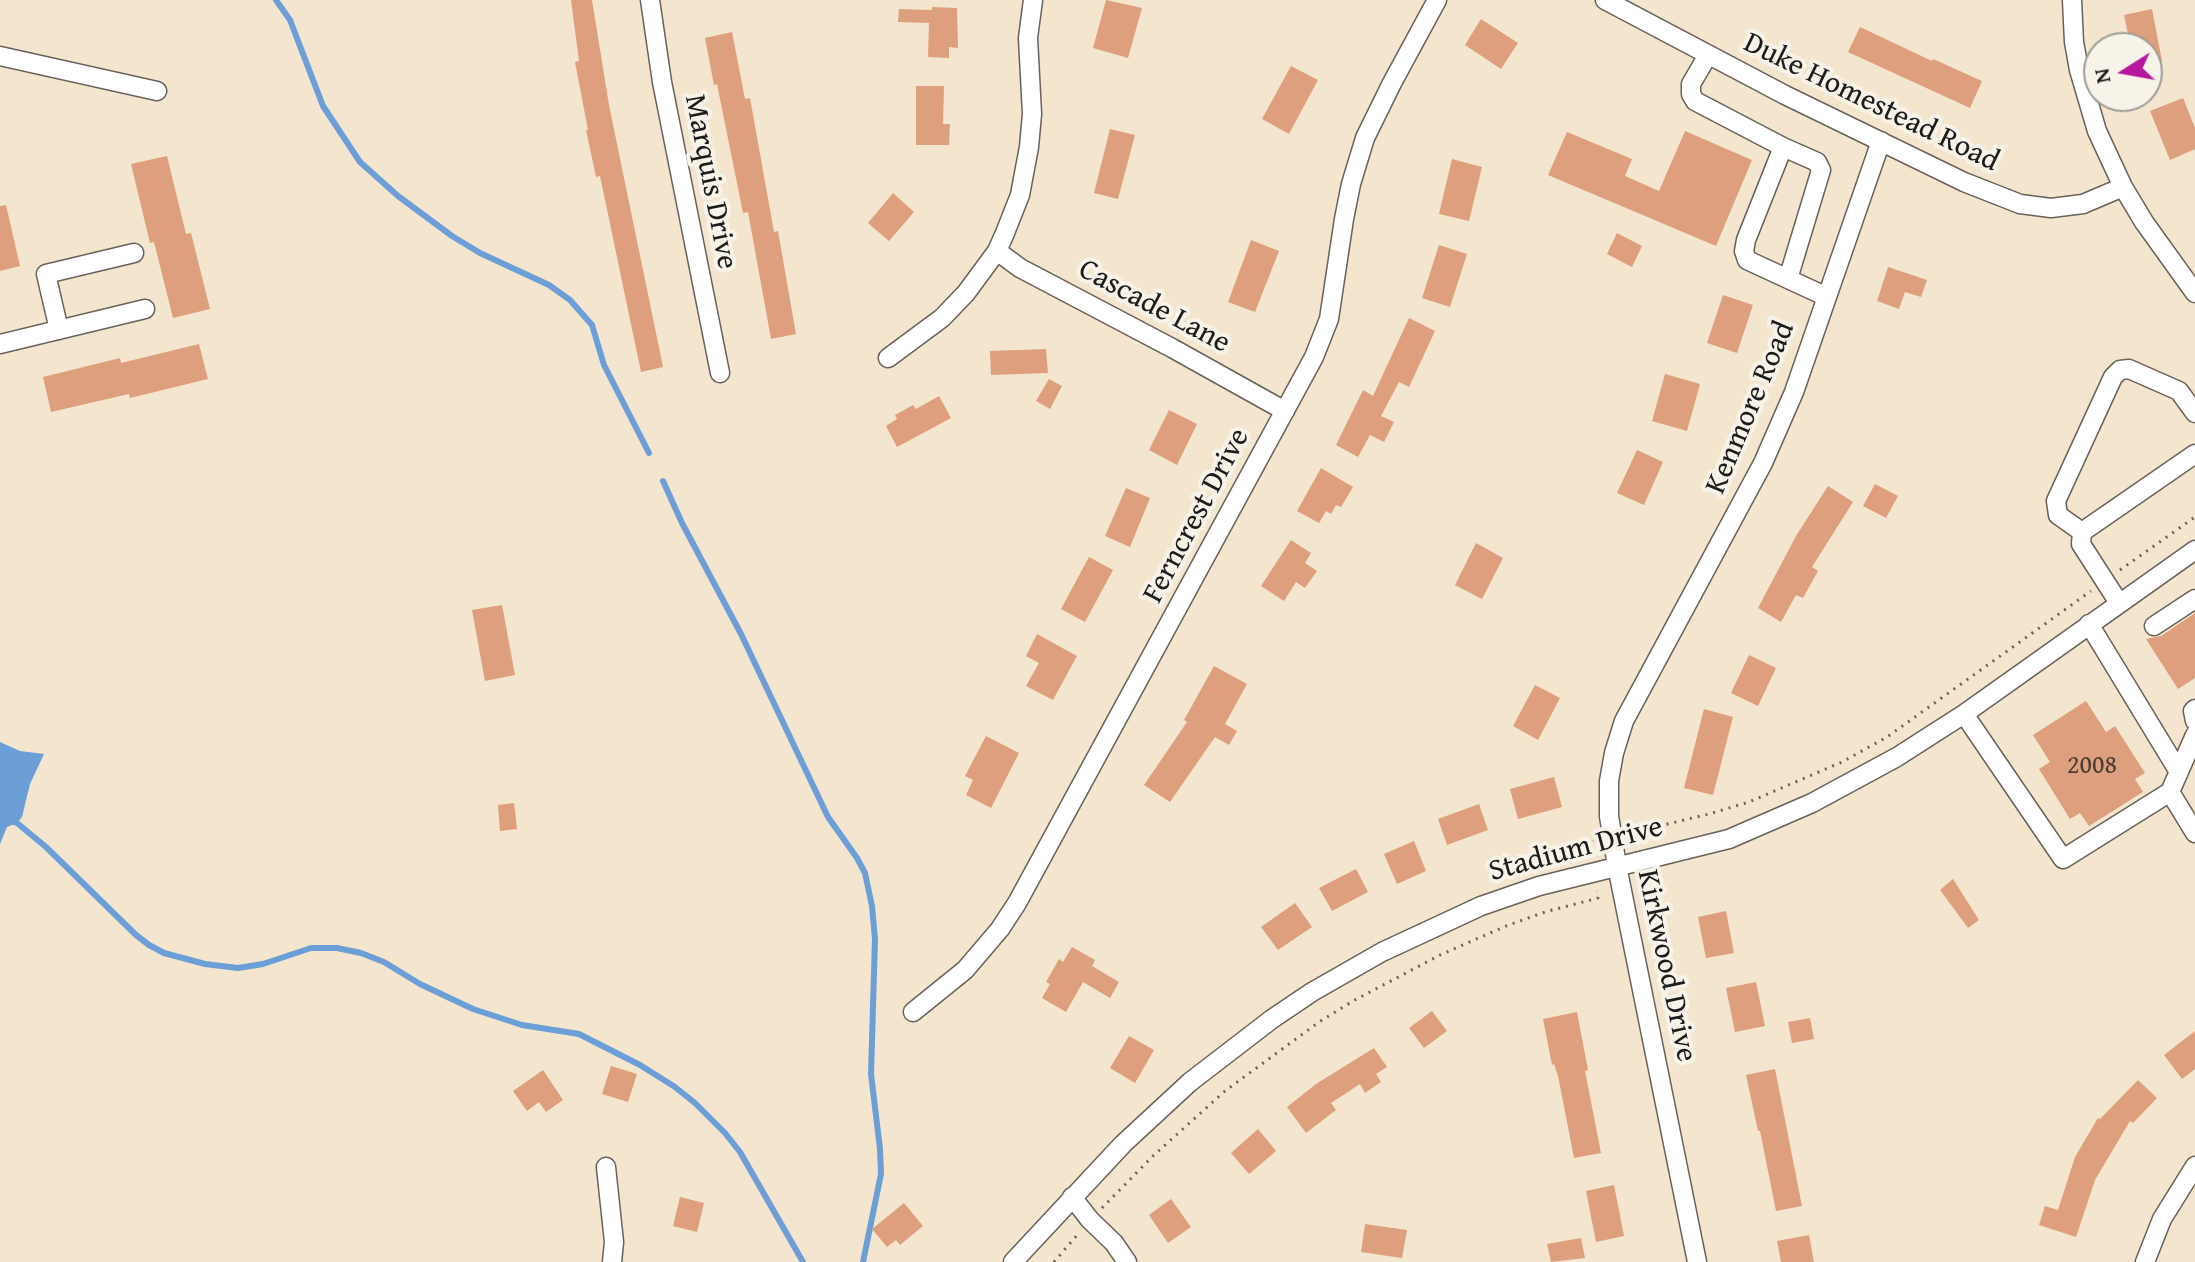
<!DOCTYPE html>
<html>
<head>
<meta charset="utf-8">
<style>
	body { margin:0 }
	#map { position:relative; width:2195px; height:1262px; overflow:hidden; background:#f4e5ce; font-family:"Gentium Book Plus",serif }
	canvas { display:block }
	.north { position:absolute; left:2083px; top:32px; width:80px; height:80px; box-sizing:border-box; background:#f7f3e8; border:2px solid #9f9d96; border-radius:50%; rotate:259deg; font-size:22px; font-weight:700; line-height:32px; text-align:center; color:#1c1c1c }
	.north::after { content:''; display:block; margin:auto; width:28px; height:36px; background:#b5179e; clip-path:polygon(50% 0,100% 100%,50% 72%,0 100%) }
</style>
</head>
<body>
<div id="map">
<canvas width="2195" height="1262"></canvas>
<div class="north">N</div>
</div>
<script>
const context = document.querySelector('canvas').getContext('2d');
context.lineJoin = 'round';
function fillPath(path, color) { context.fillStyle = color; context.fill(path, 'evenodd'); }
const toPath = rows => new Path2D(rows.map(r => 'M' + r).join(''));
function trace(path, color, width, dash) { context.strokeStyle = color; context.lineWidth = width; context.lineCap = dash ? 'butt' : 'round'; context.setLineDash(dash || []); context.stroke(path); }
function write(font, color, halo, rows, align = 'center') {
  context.font = font + ' "Gentium Book Plus",serif'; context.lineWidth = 8; context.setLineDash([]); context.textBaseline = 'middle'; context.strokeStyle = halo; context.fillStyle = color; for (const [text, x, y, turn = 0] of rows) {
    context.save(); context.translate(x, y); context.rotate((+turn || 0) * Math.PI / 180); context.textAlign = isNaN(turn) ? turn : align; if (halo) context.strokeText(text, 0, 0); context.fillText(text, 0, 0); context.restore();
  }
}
fillPath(toPath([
	[0,742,20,751,44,754,30,784,22,817,17,823,7,827,0,844]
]), '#6c9ed7');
trace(toPath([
	[276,0,290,20,323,106,360,162,398,196,452,236,480,253,549,285,570,300,592,325,604,365,649,453],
	[663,481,682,523,741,634,828,817,857,858,865,873,872,906,875,939,871,1074,880,1149,881,1174,863,1262],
	[0,817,17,823,46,847,136,935,149,945,164,953,205,964,238,968,263,964,311,948,337,948,361,953,384,962,420,984,473,1009,522,1025,579,1034,640,1065,675,1087,695,1103,725,1133,740,1152,803,1262]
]), '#6c9ed7', 6);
fillPath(toPath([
	[571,0,592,0,609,105,663,367,641,372,600,176,596,177,586,130,588,130,575,62,579,61],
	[1106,0,1142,8,1128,58,1093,48],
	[932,7,957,8,958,48,949,47,949,58,928,57,929,23,898,22,899,9,932,10],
	[2152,9,2162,61,2147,64,2147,48,2131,48,2124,15],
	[1481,19,1518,43,1501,69,1465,45],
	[1860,27,1932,61,1933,59,1982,81,1970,108,1848,52],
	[732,32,745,99,750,98,774,232,778,231,796,334,771,339,748,212,743,213,717,84,714,85,705,38],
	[1291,66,1318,80,1289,134,1262,119],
	[916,86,944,86,943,124,950,124,949,145,916,145],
	[2183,98,2195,128,2195,149,2170,160,2150,111],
	[1110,129,1135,135,1118,199,1094,193],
	[1685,131,1752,160,1716,246,1548,175,1567,132,1632,159,1625,176,1659,191],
	[167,156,186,234,191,233,210,309,173,318,154,242,150,243,131,164],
	[1452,159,1482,167,1469,221,1439,214],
	[893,193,914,212,889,241,868,223],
	[6,205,20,266,0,271,0,206],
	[1617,233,1642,246,1632,267,1607,254],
	[1251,240,1279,251,1255,312,1228,302],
	[1439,245,1467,254,1450,307,1422,298],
	[1888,267,1927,280,1921,297,1905,292,1899,309,1877,301],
	[1723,295,1753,305,1737,353,1707,343],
	[1409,318,1435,331,1409,387,1399,382,1381,416,1394,422,1384,442,1370,435,1358,457,1336,445,1363,390,1373,396],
	[199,344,208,379,130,398,129,394,51,412,43,377,120,358,121,363],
	[1046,349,1048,373,991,375,990,351],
	[1665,374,1700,384,1687,431,1652,421],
	[1049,379,1062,386,1050,409,1036,401],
	[939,396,951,418,897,447,886,426,897,419,895,415,913,405,916,409],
	[1169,410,1197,424,1177,465,1149,450],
	[1637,450,1663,462,1644,505,1617,493],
	[1321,468,1353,487,1341,507,1336,505,1331,514,1326,511,1319,523,1297,511],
	[1875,484,1898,496,1886,518,1863,506],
	[1828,486,1853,502,1812,567,1818,571,1803,598,1796,595,1781,622,1758,608,1796,536],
	[1126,488,1150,498,1130,547,1105,536],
	[1291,540,1311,553,1305,563,1317,571,1305,588,1296,582,1284,601,1261,586],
	[1476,543,1503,558,1482,599,1455,585],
	[1089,557,1113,570,1085,622,1061,609],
	[502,605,515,675,485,681,472,610],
	[2195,613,2195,678,2178,689,2146,639,2161,636],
	[1037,634,1077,656,1053,700,1026,686,1039,663,1026,656],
	[1749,655,1776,668,1758,706,1731,693],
	[1214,666,1247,684,1225,724,1237,731,1229,745,1215,737,1170,802,1144,785,1187,722,1184,720],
	[1535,685,1560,698,1538,740,1513,726],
	[2086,701,2106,732,2115,726,2145,773,2135,779,2143,792,2089,826,2080,813,2070,819,2039,769,2050,762,2033,735],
	[1704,709,1733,717,1713,795,1684,788],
	[986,736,1019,753,991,808,966,795,973,780,965,776],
	[1554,777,1562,807,1518,819,1510,789],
	[514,803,517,829,500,831,498,805],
	[1479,804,1488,830,1447,845,1438,819],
	[1414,841,1426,871,1397,884,1384,854],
	[1356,869,1368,892,1332,911,1319,888],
	[1953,879,1979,920,1968,928,1940,890],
	[1295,903,1312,927,1278,950,1261,927],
	[1726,911,1734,953,1706,958,1698,917],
	[1072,947,1095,960,1092,966,1119,982,1110,998,1083,982,1066,1012,1042,998,1050,984,1046,982,1059,959,1063,962],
	[1756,982,1765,1026,1735,1032,1726,988],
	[1432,1011,1447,1031,1424,1048,1409,1028],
	[1577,1012,1588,1070,1585,1071,1601,1153,1574,1158,1558,1076,1554,1064,1552,1065,1543,1019],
	[1810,1018,1814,1039,1792,1043,1788,1022],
	[2195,1031,2195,1069,2182,1079,2164,1055],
	[1129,1036,1154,1050,1135,1083,1110,1068],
	[1374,1048,1387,1067,1376,1074,1381,1082,1365,1093,1360,1084,1331,1103,1336,1110,1306,1133,1287,1107,1316,1084],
	[611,1066,637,1074,628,1102,602,1094],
	[1775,1069,1802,1206,1776,1211,1760,1131,1758,1131,1746,1075],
	[543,1070,563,1100,546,1112,539,1102,527,1111,513,1091],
	[2138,1080,2157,1098,2133,1123,2130,1121,2095,1180,2076,1237,2039,1225,2045,1206,2058,1210,2075,1157,2098,1118,2100,1119],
	[1258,1129,1276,1151,1249,1174,1231,1153],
	[1614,1185,1624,1236,1596,1242,1586,1191],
	[680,1197,704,1203,697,1232,673,1226],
	[1171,1199,1191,1227,1168,1243,1149,1215],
	[904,1203,923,1226,900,1245,896,1240,887,1247,872,1229],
	[1365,1224,1407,1230,1402,1258,1361,1252],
	[1809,1235,1814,1262,1781,1262,1777,1241],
	[1581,1238,1585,1258,1551,1262,1547,1244]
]), '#dd9f7d');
const minor = toPath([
	[650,0,662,82,720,373],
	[1605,0,1785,95,1964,182,2020,204,2051,208,2083,204,2123,187],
	[2072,0,2074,42,2079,70,2097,131,2123,187,2144,222,2195,293],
	[1708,55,1691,84,1691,94,1695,101,1783,147,1746,240,1744,251,1747,260,1827,297],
	[0,56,157,91],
	[1783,147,1817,162,1821,170,1788,279],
	[997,251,1020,268,1172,348,1285,411],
	[59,330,46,274,134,253],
	[0,344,145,309],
	[888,358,942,318,966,293,997,251,1005,233,1020,195,1029,147,1032,114,1028,38,1033,0],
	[2082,532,2058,515,2056,501,2113,377,2120,370,2129,369,2179,391,2195,413],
	[2082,532,2195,454],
	[2082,532,2081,544,2119,603],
	[2089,624,2179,772],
	[2154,626,2195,599],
	[2195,709,2193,711,2195,721],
	[1964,714,2063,859,2170,792,2195,735],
	[2170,792,2195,833],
	[913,1012,965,970,1000,929,1017,903,1314,357,1329,319,1344,219,1351,184,1365,138,1392,83,1437,0],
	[606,1167,614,1242,612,1262],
	[1072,1197,1090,1220,1114,1243,1127,1262],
	[1013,1262,1123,1144,1190,1082,1272,1019,1312,992,1382,952,1481,906,1539,886,1729,839,1812,803,1897,757,1964,714,2195,550],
	[1697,1262,1617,866,1609,816,1609,781,1614,753,1624,721,1763,463,1794,392,1881,141],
	[2145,1262,2162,1219,2195,1166]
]);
trace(minor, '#68625a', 21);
trace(toPath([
	[2120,570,2195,517],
	[1631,833,1635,832,1639,826,1647,829,1709,814,1749,802,1842,762,1887,737,2091,591],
	[1591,856,1589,848,1593,841],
	[1102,1208,1153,1156,1225,1091,1319,1022,1353,1001,1440,955,1506,926,1545,912,1598,898,1597,891],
	[1054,1262,1078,1234]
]), '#68625a', 3, [2, 6]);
trace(minor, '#fff', 18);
write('26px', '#4c3d34', null, [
	["2008",2092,766]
]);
write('30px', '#1c1c1c', '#f7f3e8', [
	["Duke Homestead Road",1871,103,26],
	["Marquis Drive",710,182,79],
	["Cascade Lane",1154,307,28],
	["Kenmore Road",1751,408,-67],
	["Ferncrest Drive",1197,516,-62],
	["Stadium Drive",1576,850,-15],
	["Kirkwood Drive",1666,966,78]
]);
</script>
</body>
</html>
